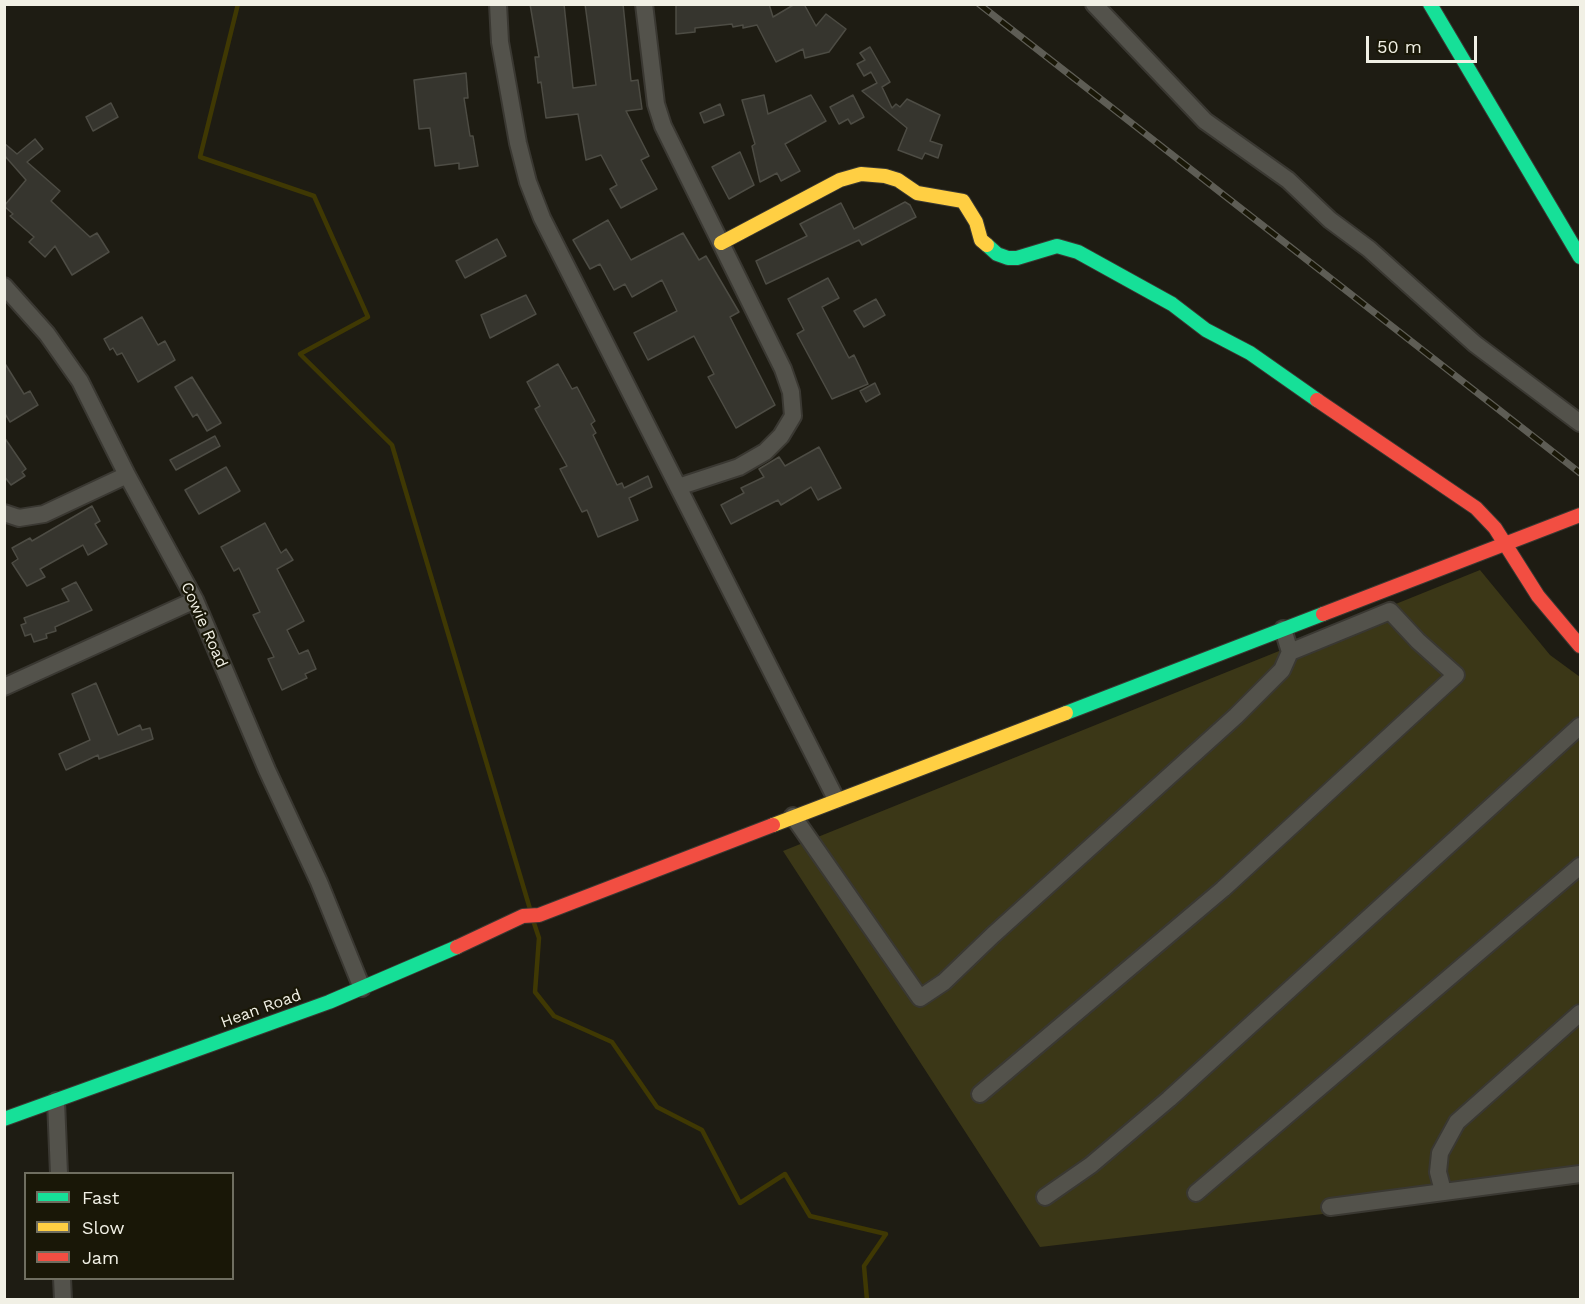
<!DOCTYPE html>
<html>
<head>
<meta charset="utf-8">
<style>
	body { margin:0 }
	#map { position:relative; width:1585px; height:1304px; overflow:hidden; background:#1e1c13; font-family:"Work Sans",sans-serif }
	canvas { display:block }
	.frame { position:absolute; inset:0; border:6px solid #f1f0e5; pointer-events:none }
	.legend { position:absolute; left:24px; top:1172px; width:210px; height:108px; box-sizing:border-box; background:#191707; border:2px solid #6f6e60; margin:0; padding:8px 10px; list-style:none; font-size:18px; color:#f1f0e5 }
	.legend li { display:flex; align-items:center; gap:12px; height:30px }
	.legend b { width:30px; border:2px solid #6f6e60 }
	.scale { position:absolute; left:1366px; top:36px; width:111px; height:27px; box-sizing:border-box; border:3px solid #f1f0e5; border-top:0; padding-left:8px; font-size:18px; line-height:21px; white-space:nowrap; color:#f1f0e5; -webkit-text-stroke:4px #191707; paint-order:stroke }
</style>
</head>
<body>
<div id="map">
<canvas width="1585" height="1304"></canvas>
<div class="frame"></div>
<ul class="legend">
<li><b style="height:8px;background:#16e098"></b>Fast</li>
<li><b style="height:8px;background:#ffcf43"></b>Slow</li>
<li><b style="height:8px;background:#f24e42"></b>Jam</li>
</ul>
<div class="scale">50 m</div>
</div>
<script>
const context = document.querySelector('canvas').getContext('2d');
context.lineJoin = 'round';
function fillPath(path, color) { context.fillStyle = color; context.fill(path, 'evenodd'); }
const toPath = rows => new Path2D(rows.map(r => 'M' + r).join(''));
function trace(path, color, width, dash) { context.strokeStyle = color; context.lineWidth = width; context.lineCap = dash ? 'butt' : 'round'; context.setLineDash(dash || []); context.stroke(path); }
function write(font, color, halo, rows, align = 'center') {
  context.font = font + ' "Work Sans",sans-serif'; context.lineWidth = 4.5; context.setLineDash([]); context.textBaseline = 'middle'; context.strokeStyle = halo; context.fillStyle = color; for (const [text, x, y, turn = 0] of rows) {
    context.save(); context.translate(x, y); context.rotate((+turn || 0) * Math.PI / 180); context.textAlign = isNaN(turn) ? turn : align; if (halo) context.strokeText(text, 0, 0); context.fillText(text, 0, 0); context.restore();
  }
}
fillPath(toPath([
	[1480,570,1550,655,1580,677,1580,1184,1040,1247,783,851]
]), '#3b3717');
trace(toPath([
	[238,4,200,157,314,196,368,317,300,354,392,445,530,909],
	[534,923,539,938,535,992,554,1016,612,1042,657,1107,702,1130,740,1203,785,1174,810,1216,886,1234,864,1266,867,1300]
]), '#3f3803', 4.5);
const building = toPath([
	[530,4,564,4,573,88,596,85,585,4,623,4,631,81,638,80,642,109,626,111,649,156,641,160,657,189,621,208,610,189,617,185,601,155,586,160,578,114,546,118,541,82,538,83,535,57,539,57,530,4],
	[676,4,769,4,773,17,795,4,804,4,816,26,826,14,846,29,829,52,805,58,803,49,776,62,757,25,743,28,743,25,733,27,732,24,695,28,695,32,676,34,676,4],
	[870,47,890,82,882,87,892,108,896,104,900,107,907,99,940,115,930,141,942,145,938,158,925,153,922,159,898,150,907,128,862,91,877,83,871,72,864,76,857,64,865,60,860,53,870,47],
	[466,73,468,98,464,98,470,136,473,136,478,166,459,169,459,163,435,166,430,128,419,129,414,80,466,73],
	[764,95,768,114,811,95,826,121,785,144,800,171,781,181,777,173,760,182,752,146,755,144,742,100,764,95],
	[853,95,864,117,851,124,848,119,839,124,830,107,853,95],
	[111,103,118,117,93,131,86,117,111,103],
	[720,104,724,115,704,123,700,113,720,104],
	[35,139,43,149,27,162,60,191,51,201,90,237,97,233,109,252,72,275,55,246,45,257,29,242,34,237,10,216,13,214,4,206,26,180,4,155,4,143,17,154,35,139],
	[740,152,754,185,729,199,712,167,740,152],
	[905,202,910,205,916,217,862,245,859,240,766,284,756,261,807,236,800,224,841,203,854,229,905,202],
	[608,220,631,260,683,233,699,260,706,256,739,312,730,317,775,405,736,428,708,377,714,374,694,336,648,360,634,333,677,311,662,280,632,297,625,284,614,290,600,264,590,269,573,240,608,220],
	[497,239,506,256,465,278,456,261,497,239],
	[828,278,839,298,822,307,849,358,854,355,868,384,832,399,797,334,804,330,788,299,828,278],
	[526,295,536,314,490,338,481,315,526,295],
	[876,299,885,315,864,327,854,311,876,299],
	[142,317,158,345,165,341,175,360,138,382,122,353,117,355,113,348,110,350,104,339,142,317],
	[4,362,24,394,30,391,38,405,10,422,4,412,4,362],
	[558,364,572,389,577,387,595,421,591,424,596,433,593,435,617,485,622,483,624,488,648,476,652,487,629,498,638,520,598,537,587,510,582,512,560,469,567,466,535,409,540,406,527,382,558,364],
	[192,377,221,423,207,431,197,414,193,417,175,387,192,377],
	[875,383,880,394,866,402,860,391,875,383],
	[215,436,220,446,176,470,170,460,215,436],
	[4,437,26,469,22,472,25,476,11,485,4,476,4,437],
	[819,447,841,488,818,500,811,487,781,505,778,500,731,524,721,505,744,493,741,488,764,477,759,469,779,457,785,466,819,447],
	[226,467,240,491,199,514,185,490,226,467],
	[92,506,100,521,95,524,107,544,88,555,83,545,40,569,45,577,27,586,12,563,18,559,12,548,30,538,32,541,92,506],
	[265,523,281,553,286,549,293,560,277,569,304,621,287,630,299,654,308,650,316,669,305,674,307,678,282,690,268,659,274,657,253,615,260,612,239,568,234,571,221,547,265,523],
	[76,582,92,610,55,627,56,631,46,634,47,638,34,642,31,634,25,636,21,625,26,623,24,618,69,601,62,589,76,582],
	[96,683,118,735,140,725,142,730,150,728,153,739,99,759,98,755,66,770,59,754,90,740,72,694,96,683]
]);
fillPath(building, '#36352e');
trace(building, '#4d4c44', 1.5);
const street = toPath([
	[498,4,500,42,518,143,528,182,542,218,836,799],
	[644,4,656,104,663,126,783,369,791,392,793,416,781,436,765,452,739,467,678,487],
	[1094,4,1205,121,1288,180,1330,220,1369,249,1475,344,1580,423],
	[4,286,47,334,80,381,127,475,195,600,267,770,319,882,362,988],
	[4,513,19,518,44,514,127,475],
	[4,687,195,600],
	[793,816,920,998,944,982,993,935,1236,716,1282,670,1290,652,1283,629],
	[980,1094,1223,889,1456,675,1418,641,1390,611,1290,652],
	[56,1101,59,1174],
	[1443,1191,1438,1172,1440,1153,1457,1122,1580,1013],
	[1196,1193,1580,866],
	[1045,1197,1091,1165,1169,1099,1580,726],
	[1330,1207,1580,1174],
	[62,1278,63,1300]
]);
const fast = toPath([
	[1430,4,1580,257],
	[987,245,997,254,1008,258,1017,258,1057,246,1078,252,1172,304,1206,330,1250,353,1317,400],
	[1066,713,1323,614],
	[4,1119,329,1002,457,947]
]);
const slow = toPath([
	[721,243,840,180,861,174,885,176,898,180,917,193,963,201,976,222,981,240,987,245],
	[773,825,1066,713]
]);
const jam = toPath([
	[1317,400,1476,508,1495,528,1538,596,1580,646],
	[1323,614,1580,515],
	[457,947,523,916,539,915,773,825]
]);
trace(street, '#3a3832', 20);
trace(fast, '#3a3832', 16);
trace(slow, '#3a3832', 16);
trace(jam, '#3a3832', 16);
trace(street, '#53524b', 16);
trace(fast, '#16e098', 14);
trace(slow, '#ffcf43', 14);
trace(jam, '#f24e42', 14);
const rail = toPath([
	[979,4,1580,473]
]);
trace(rail, '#5e5d55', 7);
trace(rail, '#191707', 4.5, [14]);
write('16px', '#f1f0e5', '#191707', [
	["Cowie Road",204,625,66],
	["Hean Road",261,1009,-20]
]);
</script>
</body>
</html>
